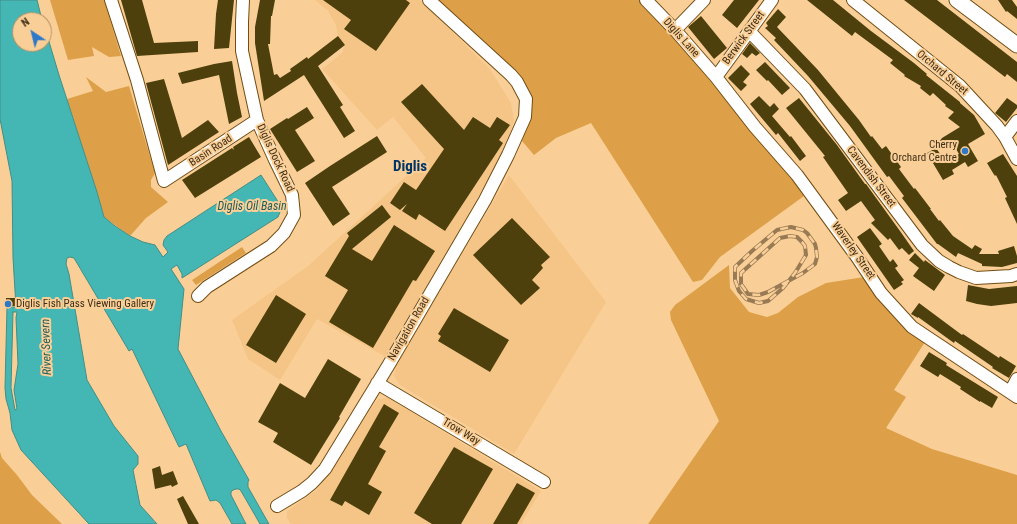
<!DOCTYPE html>
<html>
<head>
<meta charset="utf-8">
<style>
	body { margin:0 }
	#map { position:relative; width:1017px; height:524px; overflow:hidden; background:#facf97; font-family:"Roboto Condensed",sans-serif }
	canvas { display:block }
	.north { position:absolute; left:12px; top:12px; width:40px; height:40px; box-sizing:border-box; background:#facf97; border:1px solid #af8f64; border-radius:50%; rotate:325deg; font-size:11px; font-weight:700; line-height:16px; text-align:center; color:#3f2e17 }
	.north::after { content:''; display:block; margin:auto; width:14px; height:18px; background:#2d78c8; clip-path:polygon(50% 0,100% 100%,50% 72%,0 100%) }
</style>
</head>
<body>
<div id="map">
<canvas width="1017" height="524"></canvas>
<div class="north">N</div>
</div>
<script>
const context = document.querySelector('canvas').getContext('2d');
context.lineJoin = 'round';
function fillPath(path, color) { context.fillStyle = color; context.fill(path, 'evenodd'); }
const toPath = rows => new Path2D(rows.map(r => 'M' + r).join(''));
function trace(path, color, width, dash) { context.strokeStyle = color; context.lineWidth = width; context.lineCap = dash ? 'butt' : 'round'; context.setLineDash(dash || []); context.stroke(path); }
function write(font, color, halo, rows, align = 'center') {
  context.font = font + ' "Roboto Condensed",sans-serif'; context.lineWidth = 4; context.setLineDash([]); context.textBaseline = 'middle'; context.strokeStyle = halo; context.fillStyle = color; for (const [text, x, y, turn = 0] of rows) {
    context.save(); context.translate(x, y); context.rotate((+turn || 0) * Math.PI / 180); context.textAlign = isNaN(turn) ? turn : align; if (halo) context.strokeText(text, 0, 0); context.fillText(text, 0, 0); context.restore();
  }
}
fillPath(toPath([
	[315,0,420,0,490,69,511,103,514,121,504,152,386,357,317,319,280,380,248,359,232,320,308,266,426,158,393,117,377,130,322,69,342,53,345,45,338,36,336,25,328,11],
	[509,175,606,302,514,454,400,385,394,376,396,365],
	[388,398,541,491,521,524,291,524,287,518,287,511,317,490,375,403,379,399]
]), '#f5c587');
fillPath(toPath([
	[50,0,104,0,121,56,109,57,92,47,94,56,68,60],
	[435,0,639,0,667,29,737,113,781,163,804,196,720,257,702,280,693,282,591,123,556,138,534,155,522,141,527,123,531,98],
	[86,77,106,92,129,86,155,173,151,180,151,187,168,202,146,218,130,236,104,217,97,192,67,99,93,91],
	[242,247,246,253,196,285,192,280],
	[729,265,730,288,749,312,767,317,778,313,798,297,826,283,864,277,925,342,894,390,906,397,886,428,932,449,1017,475,1017,524,648,524,719,421,671,320,670,312,675,305],
	[0,452,2,458,17,475,32,495,62,524,0,524]
]), '#dda048');
const water = toPath([
	[0,0,37,0,42,20,20,20,20,44,44,44,44,25,59,75,97,192,104,217,115,226,130,236,143,242,155,245,163,257,168,252,163,245,164,240,167,236,261,175,277,200,280,207,280,212,278,217,182,278,182,274,177,265,171,269,184,289,178,349,221,431,249,480,248,482,248,487,269,524,260,524,241,491,239,489,236,489,233,490,231,492,231,495,246,524,232,524,220,503,216,500,210,501,186,444,179,447,132,349,129,351,74,258,70,257,67,258,66,264,69,274,87,380,114,426,138,456,138,464,133,470,140,505,157,524,89,524,21,450,12,430,10,413,6,399,5,388,7,307,16,307,13,258,12,181,0,119,0,0],
	[13,312,17,312,16,318,18,364,14,390,17,409,15,410,11,388,13,312]
]);
fillPath(water, '#44b7b4');
trace(water, '#428e85', 1);
fillPath(toPath([
	[121,0,142,0,154,43,198,41,198,52,137,56],
	[218,0,234,0,229,48,214,49,216,14],
	[260,0,275,0,272,16,271,16,270,44,268,44,274,75,277,74,280,78,291,71,290,69,307,57,308,59,338,36,345,45,318,66,343,105,340,107,355,131,344,138,304,75,264,101,255,43,255,27],
	[323,0,406,0,410,3,376,51,344,29,351,20],
	[734,0,759,0,737,28,722,15],
	[807,0,833,0,871,31,914,63,927,74,926,75,960,102,960,103,974,115,985,134,968,144,978,161,968,167,965,162,952,170,954,174,943,180,927,153,936,148,945,161,959,154,952,142,946,146,941,145,939,142,942,138,960,127,948,118,954,112,945,106,946,105,933,93,930,96,920,88,921,86,904,76,905,75,890,63,893,60,855,32,852,36],
	[904,0,937,0,1017,62,1017,82,1007,74,1005,77],
	[998,0,1012,0,1017,7,1017,19,1007,11,1006,12],
	[778,9,786,17,777,27,818,70,859,120,871,137,872,136,882,149,886,146,901,167,899,169,914,189,915,188,931,209,930,209,939,221,940,220,953,236,972,249,975,245,982,249,979,254,999,254,998,251,1014,246,1017,256,1017,263,1002,267,982,266,982,264,958,253,956,257,938,244,937,244,902,198,904,196,889,176,887,177,850,126,808,76,774,40,776,38,765,28,768,26,766,23],
	[701,16,727,48,714,59,688,27],
	[750,43,760,53,756,56,752,53,747,58,742,54],
	[232,61,237,93,242,117,229,124,219,75,182,84,178,73,214,64],
	[765,62,790,88,782,95,768,80,767,81,756,70],
	[741,65,750,74,743,82,747,85,741,91,728,78],
	[164,79,182,138,208,120,219,132,168,165,146,83],
	[422,84,464,130,473,117,490,128,497,117,510,125,499,140,503,143,445,231,419,214,416,220,402,211,407,204,400,210,390,203,404,182,416,190,444,149,401,102],
	[759,96,770,107,774,103,779,109,772,116,790,137,791,136,806,156,800,161,778,133,776,135,760,116,750,104],
	[799,98,837,145,865,184,866,184,900,231,914,251,909,255,902,248,899,250,890,238,888,240,871,223,875,220,861,201,846,211,838,200,848,193,823,157,825,156,786,108],
	[1007,98,1017,105,1017,108,1006,122,995,113],
	[307,107,314,118,295,130,315,161,297,172,270,129,287,118,288,119],
	[377,136,387,152,332,187,350,214,333,226,305,183,330,166],
	[249,137,261,157,195,198,182,180,232,148,234,150,233,147],
	[1003,154,1017,176,1017,224,1005,198,1007,197,996,175,995,176,993,173,987,163],
	[382,205,391,217,352,249,372,261,394,225,435,251,416,281,413,280,373,348,329,322,348,290,325,276,349,236,347,233],
	[512,218,550,257,541,265,543,268,532,280,540,288,521,305,473,255],
	[870,228,882,244,879,246,890,262,893,259,898,266,895,268,904,280,901,282,903,284,894,290,857,237],
	[915,253,924,262,925,260,945,275,934,291,913,276,919,268,909,260],
	[968,285,989,289,1017,286,1017,303,991,306,977,304,966,301],
	[276,295,306,314,276,363,246,345],
	[6,298,15,298,15,306,6,306],
	[919,303,962,335,963,334,999,358,1000,356,1016,366,1009,378,992,368,993,367,955,341,954,343,918,317,918,318,911,314],
	[454,308,509,340,490,372,438,341,441,336,438,334],
	[929,352,947,363,946,365,998,397,992,408,980,401,980,402,960,389,961,387,940,374,938,377,920,366],
	[328,359,361,379,339,417,340,418,311,465,273,442,278,433,258,422,280,383,305,398],
	[384,404,399,413,379,447,386,451,368,484,382,492,369,515,345,501,342,506,330,500],
	[454,447,493,469,461,524,432,524,414,513],
	[160,466,162,475,173,471,178,484,172,487,171,485,155,489,152,469],
	[517,483,535,493,517,524,493,524],
	[183,496,199,524,188,524,177,499]
]), '#4d400c');
const minor = toPath([
	[111,0,137,80,164,181,257,120],
	[646,0,675,30,716,77,755,127,797,175,857,257,881,293,912,327,1017,397],
	[853,0,960,86,997,126,1005,137,1017,159],
	[675,30,704,0],
	[749,31,805,89,922,245,939,261,949,267,959,272,976,278,1011,276,1017,274],
	[716,77,772,0],
	[1005,137,1017,121],
	[198,296,207,287,271,246,284,233,294,215,292,195,275,160,257,120,242,51,242,22,243,0],
	[377,383,544,482],
	[1010,392,1017,379],
	[277,506,302,491,312,483,325,469,388,366,485,200,508,155,525,117,526,99,517,82,511,75,429,0]
]);
const major = toPath([
	[957,0,1017,45]
]);
trace(minor, '#724d13', 14);
trace(major, '#724d13', 17);
trace(minor, '#fff', 12);
trace(major, '#fff', 15);
const rail = toPath([
	[803,273,768,292,759,295,748,294,741,284,741,273,780,238,790,236,797,237,802,242,805,246,806,255,795,273,783,288,768,301,759,303,746,299,739,291,735,280,735,267,752,251,777,230,791,227,803,230,807,233,815,244,816,248,817,257,815,264,803,273]
]);
trace(rail, '#987a54', 4);
trace(rail, '#facf97', 2.5, [8]);
for (const [x, y, r, color] of [
	[965,151,4,"#2d78c8"],
	[8,304,4,"#2d78c8"]
]) { const dot = new Path2D(); dot.arc(x, y, r, 0, 2 * Math.PI); context.fillStyle = color; context.fill(dot); trace(dot, '#facf97', 1.5); }
write('11px', '#3f2e17', '#facf97', [
	["Diglis Lane",681,38,48],
	["Berwick Street",744,38,-54],
	["Orchard Street",942,73,40],
	["Basin Road",211,151,-33],
	["Diglis Dock Road",275,158,65],
	["Cavendish Street",871,177,53],
	["Waverley Street",853,251,55],
	["Navigation Road",409,329,-60],
	["Trow Way",461,432,31]
]);
write('11px', '#3f2e17', '#facf97', [
	["Cherry",957,145],
	["Orchard Centre",957,158],
	["Diglis Fish Pass Viewing Gallery",16,304,"left"]
], 'right');
write('italic 12px', '#1c5c5a', '#facf97', [
	["Diglis Oil Basin",252,207],
	["River Severn",47,347,-92]
]);
write('bold 15px', '#003465', '#facf97', [
	["Diglis",410,167]
]);
</script>
</body>
</html>
